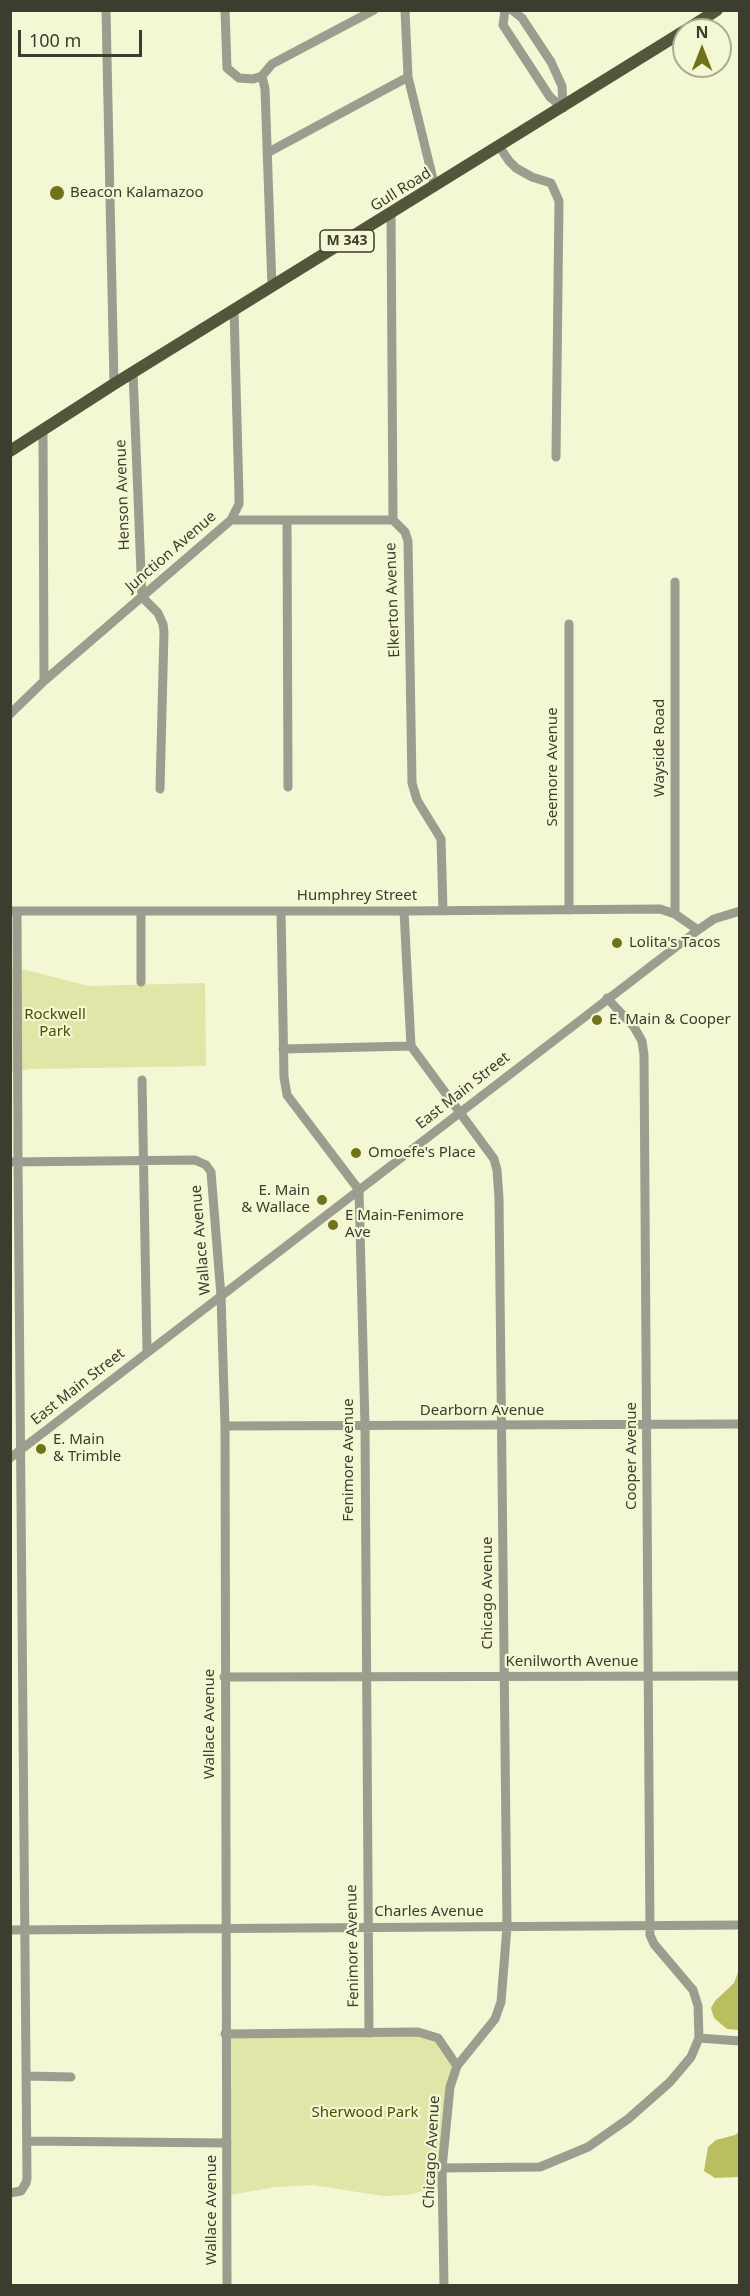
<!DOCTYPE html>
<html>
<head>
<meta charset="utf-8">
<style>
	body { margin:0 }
	#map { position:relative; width:750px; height:2296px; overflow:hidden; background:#f4f7d3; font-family:"Noto Sans",sans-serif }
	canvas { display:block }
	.frame { position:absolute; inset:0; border:12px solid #3c3d2f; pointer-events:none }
	.north { position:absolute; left:672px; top:18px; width:60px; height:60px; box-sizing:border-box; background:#f4f7d3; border:2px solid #aaad91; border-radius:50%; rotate:0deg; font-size:16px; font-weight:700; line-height:24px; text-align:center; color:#3c3d2f }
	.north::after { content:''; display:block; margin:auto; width:21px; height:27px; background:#70731a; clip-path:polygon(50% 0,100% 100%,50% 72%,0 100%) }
	.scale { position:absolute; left:18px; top:30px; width:124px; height:27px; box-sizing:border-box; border:3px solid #3c3d2f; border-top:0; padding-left:8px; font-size:18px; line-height:21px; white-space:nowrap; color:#3c3d2f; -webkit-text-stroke:4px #f4f7d3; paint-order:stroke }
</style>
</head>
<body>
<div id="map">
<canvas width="750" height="2296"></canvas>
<div class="frame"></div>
<div class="north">N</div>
<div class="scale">100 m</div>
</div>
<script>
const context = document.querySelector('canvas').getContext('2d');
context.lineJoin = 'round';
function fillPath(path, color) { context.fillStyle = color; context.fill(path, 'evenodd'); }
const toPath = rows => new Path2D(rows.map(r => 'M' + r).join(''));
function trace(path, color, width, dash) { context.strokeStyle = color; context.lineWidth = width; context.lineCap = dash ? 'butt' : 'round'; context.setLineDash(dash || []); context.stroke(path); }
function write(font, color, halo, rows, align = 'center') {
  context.font = font + ' "Noto Sans",sans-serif'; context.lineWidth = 4.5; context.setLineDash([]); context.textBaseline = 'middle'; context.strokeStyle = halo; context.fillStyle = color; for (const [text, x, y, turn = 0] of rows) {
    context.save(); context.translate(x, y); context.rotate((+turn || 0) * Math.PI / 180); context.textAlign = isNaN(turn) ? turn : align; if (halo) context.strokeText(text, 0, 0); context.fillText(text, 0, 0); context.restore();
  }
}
fillPath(toPath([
	[10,966,89,986,205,983,206,1066,32,1069,11,1072],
	[414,2033,440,2044,455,2067,441,2187,407,2195,383,2196,312,2185,276,2187,229,2195,229,2037]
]), '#e0e5a8');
fillPath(toPath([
	[739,1970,739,2030,727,2029,714,2018,711,2008,715,2001,734,1983],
	[739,2132,739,2177,715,2178,704,2171,708,2147,716,2140,735,2135]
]), '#b9be5f');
trace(toPath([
	[106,10,114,384],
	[225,10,227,68,239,78,253,79,262,76],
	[405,10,408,77,435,187],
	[505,10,503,25,550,97,563,108],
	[512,10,522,18,551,62,562,86,563,108],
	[262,76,265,89,272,287],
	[262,76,272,64,374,10],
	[499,146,509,161,516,168,532,177,551,183,559,201,556,457],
	[267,153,408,77],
	[391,214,393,520,405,532,408,541,412,783,417,800,441,839,443,911],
	[133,372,142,597,158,613,163,624,164,632,160,789],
	[43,430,44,681],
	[231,520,239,504,239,496,234,310],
	[287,520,288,787],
	[675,582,675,914],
	[10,714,44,681,231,520,393,520],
	[569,910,569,624],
	[10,911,404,911,660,909,675,914,698,930],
	[404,911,411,1046,494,1159,497,1170,499,1198,507,1927,501,2002,495,2019,457,2066,450,2087,442,2168,444,2286],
	[281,912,284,1077,287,1095,359,1190,365,1426,369,2033],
	[141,982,141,912],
	[283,1049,411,1046],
	[142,1080,147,1353],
	[10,1162,195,1160,206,1165,211,1172,221,1296,225,1426,227,2286],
	[225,1426,740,1424],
	[10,1458,698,930,714,919,740,911],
	[224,1677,740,1676],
	[10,1930,740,1925],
	[225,2034,418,2032,438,2038,457,2066],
	[699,2038,740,2041],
	[27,2076,71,2077],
	[27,2141,227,2143],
	[442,2168,540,2167,588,2147,628,2119,670,2082,691,2057,699,2038,698,2006,693,1990,654,1944,650,1935,644,1055,642,1041,634,1027,607,998],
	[10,2193,21,2191,26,2183,27,2178,18,1162,17,911]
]), '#9b9d8e', 9);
trace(toPath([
	[686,30,717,10],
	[10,451,114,384,684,31]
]), '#54563c', 12);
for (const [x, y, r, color] of [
	[57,193,8,"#70731a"],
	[617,943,6,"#70731a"],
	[597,1020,6,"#70731a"],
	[356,1153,6,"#70731a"],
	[322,1200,6,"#70731a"],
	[333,1225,6,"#70731a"],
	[41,1449,6,"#70731a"]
]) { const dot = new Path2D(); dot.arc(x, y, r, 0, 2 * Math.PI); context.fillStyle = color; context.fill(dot); trace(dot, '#f4f7d3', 2); }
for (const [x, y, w] of [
	[347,241,54]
]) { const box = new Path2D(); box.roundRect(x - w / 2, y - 11, w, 22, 4.5); context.fillStyle = '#f4f7d3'; context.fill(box); trace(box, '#3c3d2f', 1.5); }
write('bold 14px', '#3c3d2f', null, [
	["M 343",347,241]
]);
write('15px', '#3c3d2f', '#f4f7d3', [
	["Gull Road",401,190,-32],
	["Henson Avenue",123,495,-92],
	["Junction Avenue",171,552,-41],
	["Elkerton Avenue",393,600,-92],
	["Wayside Road",660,748,-90],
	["Seemore Avenue",553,767,-90],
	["Humphrey Street",357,896],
	["East Main Street",463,1091,-38],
	["Wallace Avenue",201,1240,-95],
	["East Main Street",78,1387,-38],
	["Dearborn Avenue",482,1411],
	["Cooper Avenue",632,1456,-90],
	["Fenimore Avenue",349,1460,-90],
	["Chicago Avenue",488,1593,-90],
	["Kenilworth Avenue",572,1662],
	["Wallace Avenue",210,1724,-90],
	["Charles Avenue",429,1912],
	["Fenimore Avenue",353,1946,-91],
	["Chicago Avenue",432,2152,-87],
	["Wallace Avenue",212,2210,-90]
]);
write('15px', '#3c3d2f', '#f4f7d3', [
	["Beacon Kalamazoo",70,193],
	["Lolita's Tacos",629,943],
	["E. Main & Cooper",609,1020],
	["Omoefe's Place",368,1153],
	["E. Main",310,1191,"right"],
	["& Wallace",310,1208,"right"],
	["E Main-Fenimore",345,1216],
	["Ave",345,1233],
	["E. Main",53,1440],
	["& Trimble",53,1457]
], 'left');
write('15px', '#4b4d00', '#f4f7d3', [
	["Rockwell",55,1015],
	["Park",55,1032],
	["Sherwood Park",365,2113]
]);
</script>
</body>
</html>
